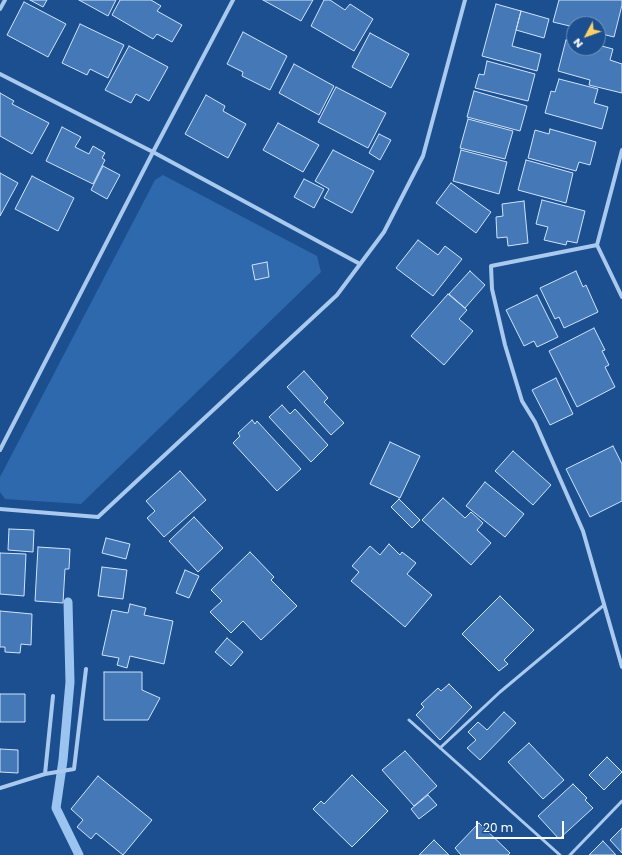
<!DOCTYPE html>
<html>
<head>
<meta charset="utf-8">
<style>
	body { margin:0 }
	#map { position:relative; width:622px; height:855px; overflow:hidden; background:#1b4f8f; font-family:Poppins,sans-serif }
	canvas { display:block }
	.north { position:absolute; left:566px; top:16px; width:40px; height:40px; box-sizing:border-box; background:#1b4f8f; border:1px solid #7695bc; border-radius:50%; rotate:229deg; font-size:11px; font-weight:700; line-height:16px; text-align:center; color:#fff }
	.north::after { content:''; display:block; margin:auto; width:14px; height:18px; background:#ffd166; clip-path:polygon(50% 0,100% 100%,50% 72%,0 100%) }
	.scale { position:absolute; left:476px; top:821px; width:88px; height:18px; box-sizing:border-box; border:2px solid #fff; border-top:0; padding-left:5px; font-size:12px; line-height:14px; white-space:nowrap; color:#fff; -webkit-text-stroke:3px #1b4f8f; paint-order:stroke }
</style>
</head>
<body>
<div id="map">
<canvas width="622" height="855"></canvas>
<div class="north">N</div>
<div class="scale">20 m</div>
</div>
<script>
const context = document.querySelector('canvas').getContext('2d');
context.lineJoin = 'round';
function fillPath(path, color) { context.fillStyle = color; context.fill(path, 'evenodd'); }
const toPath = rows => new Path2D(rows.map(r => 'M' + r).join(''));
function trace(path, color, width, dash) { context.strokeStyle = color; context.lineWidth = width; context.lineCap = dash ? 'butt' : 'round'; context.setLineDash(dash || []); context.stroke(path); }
fillPath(toPath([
	[163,175,317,256,321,272,81,504,5,499,0,492,0,477,155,180]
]), '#2e69ad');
trace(toPath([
	[68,602,70,682,63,760,56,808,79,855]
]), '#9cc4f0', 9);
const building = toPath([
	[30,0,47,0,43,7,30,0],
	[79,0,116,0,108,16,79,0],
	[120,0,151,0,161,6,157,11,182,25,172,42,157,34,153,39,112,15,120,0],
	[263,0,313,0,301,21,263,0],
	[324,0,330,0,345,10,350,4,373,19,354,51,311,26,324,0],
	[559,0,622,0,622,5,614,37,598,33,598,24,574,24,574,27,553,22,559,0],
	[24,2,66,24,48,57,7,35,24,2],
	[496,4,521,11,512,46,541,54,537,71,482,56,496,4],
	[521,11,549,19,544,38,516,30,521,11],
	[80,24,124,45,108,78,90,69,87,75,62,63,80,24],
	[243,32,287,56,270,90,242,76,243,72,227,64,243,32],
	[370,33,409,54,391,88,352,67,370,33],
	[566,40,574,42,574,48,598,48,598,45,613,49,610,60,622,64,622,93,589,85,590,80,558,71,566,40],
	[129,46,168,67,149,101,136,94,131,103,105,90,129,46],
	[487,61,535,74,528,101,475,88,479,74,484,75,487,61],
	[294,64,334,86,319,115,279,93,294,64],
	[559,79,598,89,594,103,608,107,602,129,545,113,551,91,555,92,559,79],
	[336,87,386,113,368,148,318,122,336,87],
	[474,91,527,106,520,131,467,117,474,91],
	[0,93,14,101,12,104,49,123,32,154,0,136,0,93],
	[206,95,225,106,223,111,246,124,228,158,185,134,206,95],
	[468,119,513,131,505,159,460,148,468,119],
	[278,123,319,145,303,172,263,150,278,123],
	[62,127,81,137,75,147,89,154,93,146,105,153,102,158,105,160,93,184,46,161,62,127],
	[550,129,596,142,590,165,579,162,576,171,528,158,535,130,549,134,550,129],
	[379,134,391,140,380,160,369,153,379,134],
	[333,150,374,171,352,213,324,198,329,189,315,181,333,150],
	[461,150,507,162,499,194,453,181,461,150],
	[526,160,573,173,566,203,518,190,526,160],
	[103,166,120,175,107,199,91,190,103,166],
	[0,173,18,183,0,216,0,173],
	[32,176,74,198,58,231,15,209,32,176],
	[304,179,324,189,314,208,294,197,304,179],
	[451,183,491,212,476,233,436,203,451,183],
	[542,200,585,211,577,243,567,241,566,245,544,240,548,227,536,224,542,200],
	[524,201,528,243,508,246,507,237,497,238,496,217,503,216,502,204,524,201],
	[418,240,438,255,445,246,462,259,433,296,396,268,418,240],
	[267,262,269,277,255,280,252,265,267,262],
	[470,271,485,285,465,308,449,294,470,271],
	[576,271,583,287,586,285,598,312,564,328,559,317,555,319,540,288,576,271],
	[448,294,467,310,459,319,473,331,444,365,411,336,448,294],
	[537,295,558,337,537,347,534,341,524,346,506,310,537,295],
	[594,328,605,350,602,351,609,365,605,367,615,387,577,407,549,351,594,328],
	[304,371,328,398,324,402,344,423,331,435,287,387,304,371],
	[556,378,573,414,550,425,532,390,556,378],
	[282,405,290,414,295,409,328,445,311,462,269,417,282,405],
	[252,420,255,424,257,421,301,469,277,491,233,443,240,436,238,433,252,420],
	[390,442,420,456,400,498,370,484,390,442],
	[613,446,622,464,622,501,590,517,566,469,613,446],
	[513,451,551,485,533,505,495,471,513,451],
	[180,471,206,500,164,537,147,518,155,511,146,501,180,471],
	[485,482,524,514,505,537,466,506,485,482],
	[443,498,465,518,471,512,483,523,477,530,491,543,471,565,422,520,443,498],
	[399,499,420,520,412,528,391,507,399,499],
	[194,517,223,548,198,572,169,541,194,517],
	[9,529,34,530,33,552,8,550,9,529],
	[106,538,130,544,126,559,102,553,106,538],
	[389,544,400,555,402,552,416,563,407,574,432,595,405,627,351,581,359,572,352,566,370,546,380,555,389,544],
	[38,547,70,549,69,569,65,569,63,603,35,601,38,547],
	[250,552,274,577,271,580,297,606,261,640,243,621,231,633,210,612,222,601,211,590,250,552],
	[0,553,26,554,24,596,0,594,0,553],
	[102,567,127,570,123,599,98,596,102,567],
	[185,570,199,576,189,598,176,593,185,570],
	[500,596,534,630,504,660,508,664,499,671,462,634,500,596],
	[130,604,146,608,144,615,173,621,164,664,130,656,127,668,117,665,119,658,102,655,112,610,128,613,130,604],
	[0,611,32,614,31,645,21,644,20,653,5,652,5,647,0,647,0,611],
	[227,638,243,652,231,666,215,652,227,638],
	[104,672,142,672,142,690,160,698,148,720,104,720,104,672],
	[449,684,472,707,440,740,416,715,424,707,421,704,438,688,441,691,449,684],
	[0,694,25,694,25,722,0,722,0,694],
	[504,712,516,723,480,760,467,748,476,740,468,732,478,722,487,730,504,712],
	[529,743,564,780,543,799,508,762,529,743],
	[0,749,18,750,18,773,0,772,0,749],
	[405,751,437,786,414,806,382,770,405,751],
	[607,757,622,772,604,790,589,775,607,757],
	[352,775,388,811,352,847,313,809,321,801,324,804,352,775],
	[98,776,152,820,123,855,96,833,91,839,77,827,83,820,71,809,98,776],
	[573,784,587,798,585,800,593,808,559,839,538,816,573,784],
	[428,795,437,805,419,819,411,809,428,795],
	[479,823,510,853,508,855,461,855,455,848,479,823],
	[622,828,622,853,610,840,622,828],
	[434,840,449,855,419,855,434,840],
	[603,841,616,855,589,855,603,841]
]);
fillPath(building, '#4478b7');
trace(building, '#cfe3fa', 1);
trace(toPath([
	[409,720,560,855],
	[440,748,500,692,604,605],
	[570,855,622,801]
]), '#a9c9ee', 3);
trace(toPath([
	[0,9,5,0],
	[0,74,153,152,360,264],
	[622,150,597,245,622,297],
	[597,245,491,266,492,289,505,345,522,401,535,422,583,531,622,667],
	[0,450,153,152,233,0],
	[0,509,98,517,337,295,384,232,423,156,465,0],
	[45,774,53,696],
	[0,788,45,774,74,769,86,669]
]), '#a9c9ee', 4);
</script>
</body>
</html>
